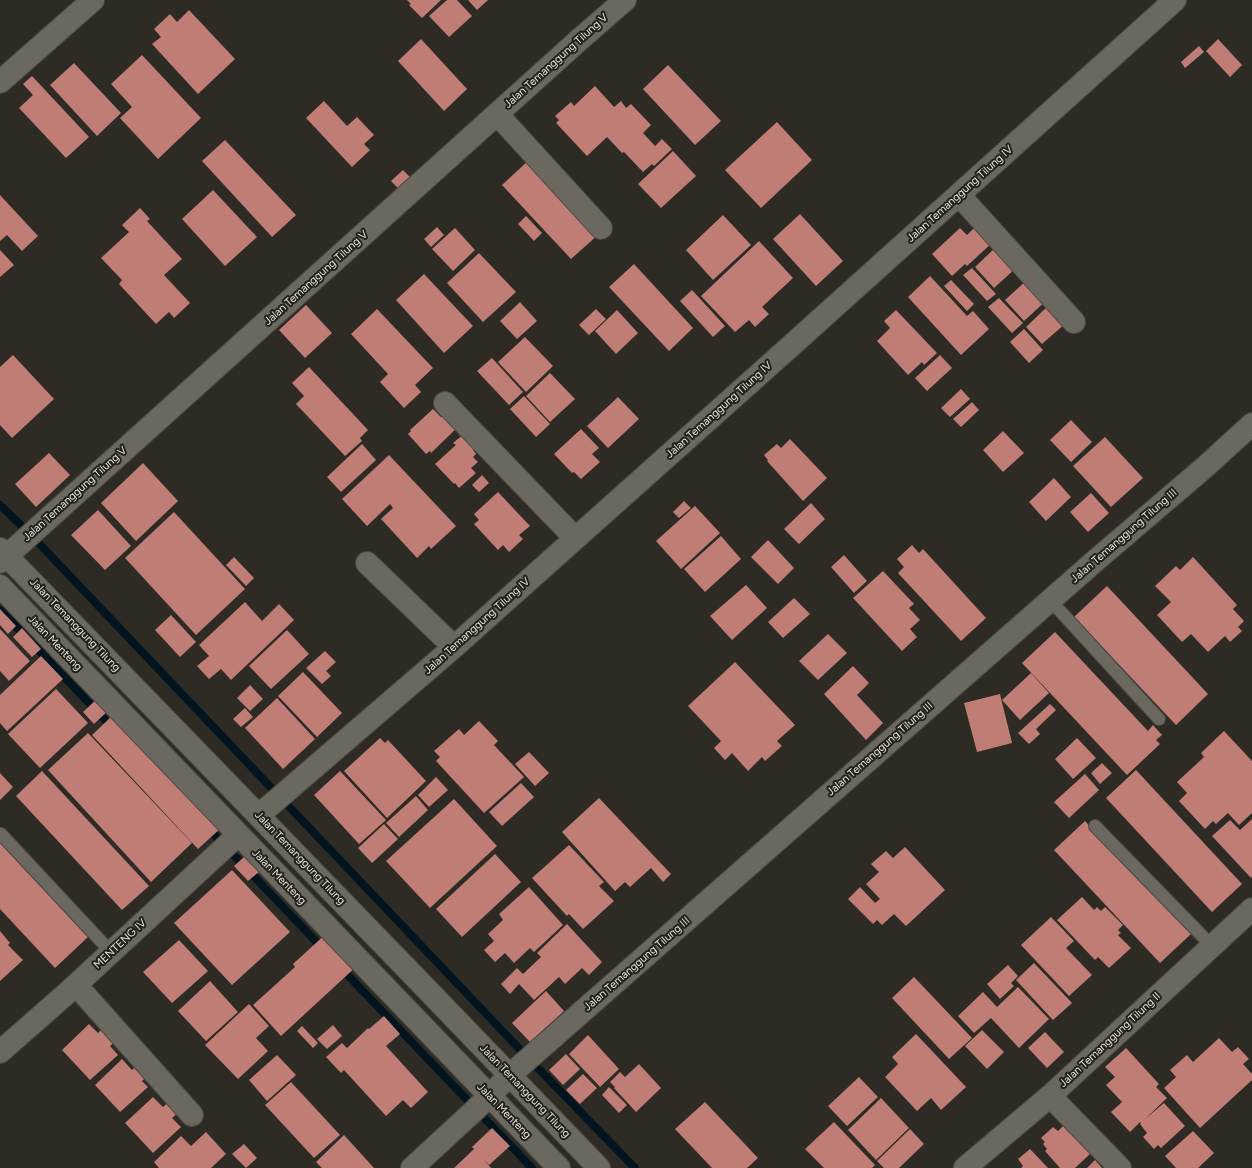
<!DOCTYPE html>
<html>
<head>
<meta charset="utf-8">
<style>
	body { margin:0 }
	canvas { display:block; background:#2d2b24 }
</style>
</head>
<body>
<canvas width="1252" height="1168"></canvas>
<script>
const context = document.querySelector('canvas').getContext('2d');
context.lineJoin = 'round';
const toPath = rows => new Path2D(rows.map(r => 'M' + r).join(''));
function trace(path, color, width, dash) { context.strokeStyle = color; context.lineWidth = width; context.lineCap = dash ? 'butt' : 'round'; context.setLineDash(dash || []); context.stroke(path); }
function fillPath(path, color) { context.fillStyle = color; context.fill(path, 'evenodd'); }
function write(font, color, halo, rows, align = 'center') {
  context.font = font + ' Figtree,sans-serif'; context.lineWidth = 4; context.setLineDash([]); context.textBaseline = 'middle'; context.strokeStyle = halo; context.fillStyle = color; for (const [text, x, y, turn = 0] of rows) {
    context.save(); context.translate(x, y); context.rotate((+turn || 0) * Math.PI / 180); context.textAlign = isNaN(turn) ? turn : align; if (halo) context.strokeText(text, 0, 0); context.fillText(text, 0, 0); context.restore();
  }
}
trace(toPath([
	[0,505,30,534,529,1059,635,1168],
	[0,610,113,728],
	[206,826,324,950],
	[340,967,532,1168]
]), '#02151f', 8);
fillPath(toPath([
	[407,0,441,0,422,18,409,5,411,4],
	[447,0,457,0,472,16,449,37,429,16],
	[468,0,488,0,477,10],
	[189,10,235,59,198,94,152,44,161,37,154,29,170,14,177,22],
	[421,39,467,89,444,111,398,61],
	[1218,39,1242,65,1230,77,1206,51],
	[1199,46,1204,52,1185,68,1181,62],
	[142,55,201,118,158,159,120,118,132,107,111,84],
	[74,63,121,113,97,136,50,85],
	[668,65,721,121,695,145,643,89],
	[32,76,89,137,66,158,19,108,33,95,23,84],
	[595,86,614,107,621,101,626,108,631,104,651,125,643,133,655,146,662,139,672,149,654,166,652,164,643,172,624,152,622,153,607,137,587,156,556,123,559,120,555,116,571,102,574,106],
	[324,101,347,126,357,117,374,135,364,144,370,150,352,167,306,118],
	[777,122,812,160,761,208,725,170],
	[225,140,296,215,272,237,202,161],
	[673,151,696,176,661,208,638,184],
	[529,160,599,234,571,259,502,185],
	[403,170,413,180,401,191,391,181],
	[213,190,257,237,225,266,182,219],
	[0,195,38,236,22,251,7,235,0,241],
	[140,208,150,219,147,221,182,259,164,275,190,303,174,318,169,312,156,324,119,284,122,280,101,258,129,232,122,225],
	[800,214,843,261,816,286,773,239],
	[723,215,751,245,713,280,686,250],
	[526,216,542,233,534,241,518,224],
	[976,226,992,243,967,266,965,264,952,276,932,254,960,228,967,235],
	[437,227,444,235,431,247,424,239],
	[455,228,475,250,453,271,432,249],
	[759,241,793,278,762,307,769,314,755,327,749,320,735,332,701,296],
	[996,247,1016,268,994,288,975,267],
	[0,250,14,265,0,277],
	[479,253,516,292,483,322,447,283],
	[634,264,693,328,669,351,609,287],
	[972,268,996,294,987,301,963,275],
	[424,274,473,326,444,353,396,300],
	[930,276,967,316,973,311,989,329,961,355,908,297],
	[951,280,974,304,967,311,944,286],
	[1027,280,1047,300,1024,321,1005,300],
	[692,290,725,326,713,337,680,301],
	[999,298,1023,323,1012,333,988,307],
	[520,302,537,321,517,339,500,321],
	[306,305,332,333,305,358,279,330],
	[1049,305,1066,323,1042,344,1026,327],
	[377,309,433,368,415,385,421,392,404,408,380,382,388,374,351,334],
	[596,309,606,319,589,335,579,325],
	[617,310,638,333,616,354,595,331],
	[896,310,937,353,924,365,922,362,908,375,877,341,890,328,884,321],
	[1024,329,1043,350,1029,363,1010,342],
	[525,337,553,366,526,392,498,362],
	[13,355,54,399,12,438,0,425,0,367],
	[940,355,952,368,927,391,915,378],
	[492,358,523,392,509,405,477,371],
	[309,367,368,430,360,438,362,441,345,456,296,404,304,396,292,383],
	[550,373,575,399,550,422,526,396],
	[961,389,970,399,950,417,941,408],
	[524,396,550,424,536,437,510,409],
	[618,397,639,419,608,448,587,426],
	[972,402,979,410,961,427,953,419],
	[433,409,441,417,446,413,459,426,431,453,430,451,426,454,408,434,411,431,410,430],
	[1071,420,1092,442,1071,462,1050,440],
	[581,429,599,448,592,454,600,462,581,479,574,472,572,473,554,454],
	[1003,431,1024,453,1003,472,983,450],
	[465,433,477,446,473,450,476,454,473,457,478,462,471,468,476,473,459,488,455,483,454,484,435,464,456,445,453,443],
	[1105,437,1143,478,1111,507,1073,466],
	[790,439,827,478,803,501,767,461,768,460,764,455,777,444,781,448],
	[362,444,376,460,341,492,327,477],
	[49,453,70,475,36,507,15,484],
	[389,455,456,526,431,549,429,546,417,558,381,519,393,508,390,504,367,526,342,499],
	[143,463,178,501,136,541,101,503],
	[482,475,489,483,479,492,472,485],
	[1054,478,1071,497,1046,521,1029,502],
	[498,492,530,526,519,535,523,539,509,552,503,545,498,550,474,524,479,520,474,514],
	[1091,493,1109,513,1088,532,1070,512],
	[684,501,691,508,679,518,673,512],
	[811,503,825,519,799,544,784,529],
	[695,506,720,533,681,569,656,541],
	[98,510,131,546,105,570,71,535],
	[174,512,245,589,196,635,125,558],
	[721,536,741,559,705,592,684,569],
	[768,540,794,568,778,584,751,557],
	[912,545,919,553,923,549,986,618,961,641,898,573,904,567,897,559],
	[844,555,867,581,854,593,831,567],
	[234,557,254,578,246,586,226,565],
	[1193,557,1237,605,1233,609,1244,621,1238,627,1242,631,1230,642,1225,636,1208,652,1191,634,1182,642,1157,615,1171,602,1155,586,1176,566,1180,570],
	[883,571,914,604,909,608,920,620,910,629,917,637,902,651,853,598],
	[746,585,767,608,732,640,710,616],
	[1107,586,1208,694,1176,725,1074,617],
	[794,598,810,614,783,638,768,622],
	[245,602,262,621,279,604,294,620,231,680,221,669,209,679,197,666,209,656,199,645],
	[0,609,16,626,8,634,0,625],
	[171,615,196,642,180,657,155,630],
	[22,628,41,649,32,657,13,637],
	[0,629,30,661,9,681,0,671],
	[287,630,309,654,271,689,249,666],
	[1055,632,1148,731,1153,725,1162,735,1156,740,1160,744,1127,775,1022,663],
	[828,634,847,653,818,680,799,661],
	[325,651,336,662,326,671,331,676,322,684,306,668],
	[41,656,63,679,7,731,0,723,0,695],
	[735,662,795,725,777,741,782,746,765,761,762,757,748,771,732,753,725,760,714,748,721,741,688,706],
	[853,666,869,683,857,695,883,723,866,740,824,694],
	[303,672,342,713,317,737,278,696],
	[1031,673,1049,693,1020,720,1002,700],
	[250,685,263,699,250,711,237,698],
	[56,689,88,723,40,768,8,734],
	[1000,694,1012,743,977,752,964,703],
	[101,695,112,707,94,724,83,712],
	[277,698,315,739,283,769,245,728],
	[1050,704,1056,710,1036,729,1040,734,1029,744,1018,733],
	[245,708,253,717,241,727,233,719],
	[114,714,221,828,198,849,92,735],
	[479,721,498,741,494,745,524,777,484,813,436,761,440,757,434,751,459,729,464,735],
	[1224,731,1252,761,1252,813,1239,825,1228,813,1216,824,1213,821,1205,829,1179,801,1187,793,1177,782,1204,757,1201,753],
	[88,733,192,843,151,882,48,770],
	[380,738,385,743,388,740,426,781,387,818,344,771],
	[1077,738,1096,758,1073,779,1055,759],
	[529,752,549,773,535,786,515,764],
	[1102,763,1112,773,1100,784,1091,773],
	[1136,770,1242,884,1212,912,1106,798],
	[42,771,149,886,122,910,16,796],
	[340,771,386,820,359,844,314,795],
	[0,773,13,787,0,800],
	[1085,774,1099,790,1069,818,1054,802],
	[436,777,448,790,429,807,418,795],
	[521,783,534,797,502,826,489,812],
	[416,796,428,810,399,837,386,823],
	[599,798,671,874,663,882,651,868,630,887,625,882,615,891,562,832],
	[454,799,497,846,430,908,386,861],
	[1252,819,1252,876,1251,878,1212,836,1230,820,1240,830],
	[1085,821,1191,934,1160,963,1054,850],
	[384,824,398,839,372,863,358,848],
	[0,843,88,937,55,968,0,909],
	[569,845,604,882,599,886,614,901,583,929,569,914,567,916,532,878],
	[905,847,945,890,906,926,894,914,882,925,877,920,873,924,848,899,860,887,875,903,880,899,866,884,879,872,871,864,886,851,893,858],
	[495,854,521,882,462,937,436,909],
	[245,856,259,872,248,881,234,866],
	[232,870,290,932,232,985,174,923],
	[529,887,563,925,534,952,530,948,514,963,505,953,495,962,484,950,494,941,488,934,503,920,499,914],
	[1082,897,1094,910,1097,907,1101,911,1105,907,1123,925,1118,930,1121,933,1118,935,1131,948,1109,968,1098,957,1095,960,1057,920],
	[1051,917,1074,941,1066,948,1092,975,1069,996,1021,945],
	[567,924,602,962,589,975,582,968,565,984,559,977,534,1000,519,984,510,994,501,984,517,968,523,974,541,957,537,953],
	[0,931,10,943,8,945,23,960,0,981],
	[328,932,358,965,281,1036,253,1005,295,967,293,964],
	[179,940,208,971,172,1003,143,972],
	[1034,963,1072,1003,1053,1020,1016,980],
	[1008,965,1018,976,1011,983,1014,986,1000,999,987,984],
	[914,977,972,1038,949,1059,892,998],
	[210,981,238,1012,206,1041,178,1011],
	[1018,987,1049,1019,1019,1048,991,1018,974,1033,958,1016,983,992,997,1007],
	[546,991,564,1011,530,1042,512,1023],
	[249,1004,269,1026,256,1038,268,1051,238,1079,205,1045],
	[384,1016,400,1034,386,1046,428,1092,411,1108,403,1100,386,1116,344,1070,341,1073,326,1057,342,1043,347,1048,368,1028,369,1029],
	[89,1024,98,1033,105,1026,118,1039,110,1046,118,1055,90,1080,62,1050],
	[333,1025,342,1036,327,1049,317,1039],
	[302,1026,318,1043,313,1048,297,1031],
	[982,1030,1004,1052,987,1069,965,1046],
	[1045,1032,1064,1052,1047,1068,1028,1048],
	[916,1034,966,1087,941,1110,931,1098,917,1111,885,1077,898,1064,892,1057],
	[588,1035,619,1069,600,1087,569,1054],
	[1219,1038,1232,1052,1238,1047,1249,1059,1243,1064,1252,1074,1252,1080,1200,1128,1164,1088,1176,1077,1170,1070,1187,1055,1193,1062],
	[1126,1048,1159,1084,1156,1087,1167,1098,1144,1120,1164,1103,1185,1126,1161,1148,1158,1145,1154,1149,1143,1137,1147,1133,1140,1124,1141,1123,1140,1122,1130,1132,1111,1112,1122,1102,1106,1085,1115,1077,1105,1067],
	[566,1054,580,1069,563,1085,549,1070],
	[277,1055,296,1075,267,1101,249,1080],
	[122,1059,132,1070,141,1062,151,1072,142,1081,148,1087,120,1112,95,1085],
	[639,1064,661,1088,636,1112,614,1088,615,1087,610,1082,620,1072,625,1077],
	[583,1074,597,1088,580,1104,566,1090],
	[859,1077,878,1097,847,1126,828,1106],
	[291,1082,340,1135,314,1158,265,1105],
	[609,1087,627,1105,619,1113,602,1095],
	[153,1097,163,1107,172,1099,181,1110,172,1118,181,1127,153,1153,125,1123],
	[881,1098,909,1128,876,1160,848,1130],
	[705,1102,758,1158,747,1168,712,1168,675,1129],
	[834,1122,875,1165,872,1168,824,1168,805,1149],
	[1064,1125,1091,1153,1075,1168,1060,1168,1045,1151,1047,1149,1043,1144,1045,1142,1041,1138,1053,1127,1058,1131],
	[492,1128,510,1146,489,1165,483,1159,491,1168,454,1168,474,1149,472,1147],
	[910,1129,924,1144,899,1168,884,1168,877,1161],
	[1193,1131,1214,1153,1198,1168,1176,1168,1165,1156],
	[206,1132,226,1154,211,1168,159,1168,154,1162,181,1136,191,1146],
	[344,1135,374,1168,322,1168,316,1162],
	[244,1144,257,1158,246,1168,232,1154],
	[1030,1149,1048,1168,1021,1168,1023,1166,1018,1159],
	[1095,1160,1102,1168,1087,1168]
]), '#bf7d76');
const service = toPath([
	[1050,600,1159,719],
	[1095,826,1212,946],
	[1,834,111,952]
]);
const minor = toPath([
	[0,82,93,0],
	[497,114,601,228],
	[959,195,1074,322],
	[445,403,575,538],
	[0,562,579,40,625,0],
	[367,563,454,647],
	[259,815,454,647,793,344,1175,0],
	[76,985,192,1115],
	[0,1052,66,994,238,835],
	[1050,1096,1120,1168],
	[412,1168,476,1109,510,1075,1095,561,1205,467,1252,424],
	[965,1168,1050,1096,1252,909]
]);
const tertiary = toPath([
	[0,549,415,977,599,1168],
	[0,586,559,1168]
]);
trace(service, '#4b4944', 14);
trace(minor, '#4b4944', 24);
trace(tertiary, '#4b4944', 24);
trace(service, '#6b6860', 12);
trace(minor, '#6b6860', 22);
trace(tertiary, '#6b6860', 22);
write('11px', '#e5e3df', '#23211a', [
	["Jalan Temanggung Tilung V",556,61,-42],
	["Jalan Temanggung Tilung IV",960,194,-42],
	["Jalan Temanggung Tilung V",316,278,-42],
	["Jalan Temanggung Tilung IV",719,410,-42],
	["Jalan Temanggung Tilung V",75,494,-42],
	["Jalan Temanggung Tilung III",1124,536,-41],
	["Jalan Temanggung Tilung",75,625,46],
	["Jalan Temanggung Tilung IV",477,626,-42],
	["Jalan Menteng",55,643,46],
	["Jalan Temanggung Tilung III",880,749,-41],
	["Jalan Temanggung Tilung",300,858,46],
	["Jalan Menteng",279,877,46],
	["MENTENG IV",120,944,-43],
	["Jalan Temanggung Tilung III",637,964,-41],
	["Jalan Temanggung Tilung II",1110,1040,-43],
	["Jalan Temanggung Tilung",525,1091,46],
	["Jalan Menteng",504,1111,46]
]);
</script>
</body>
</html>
